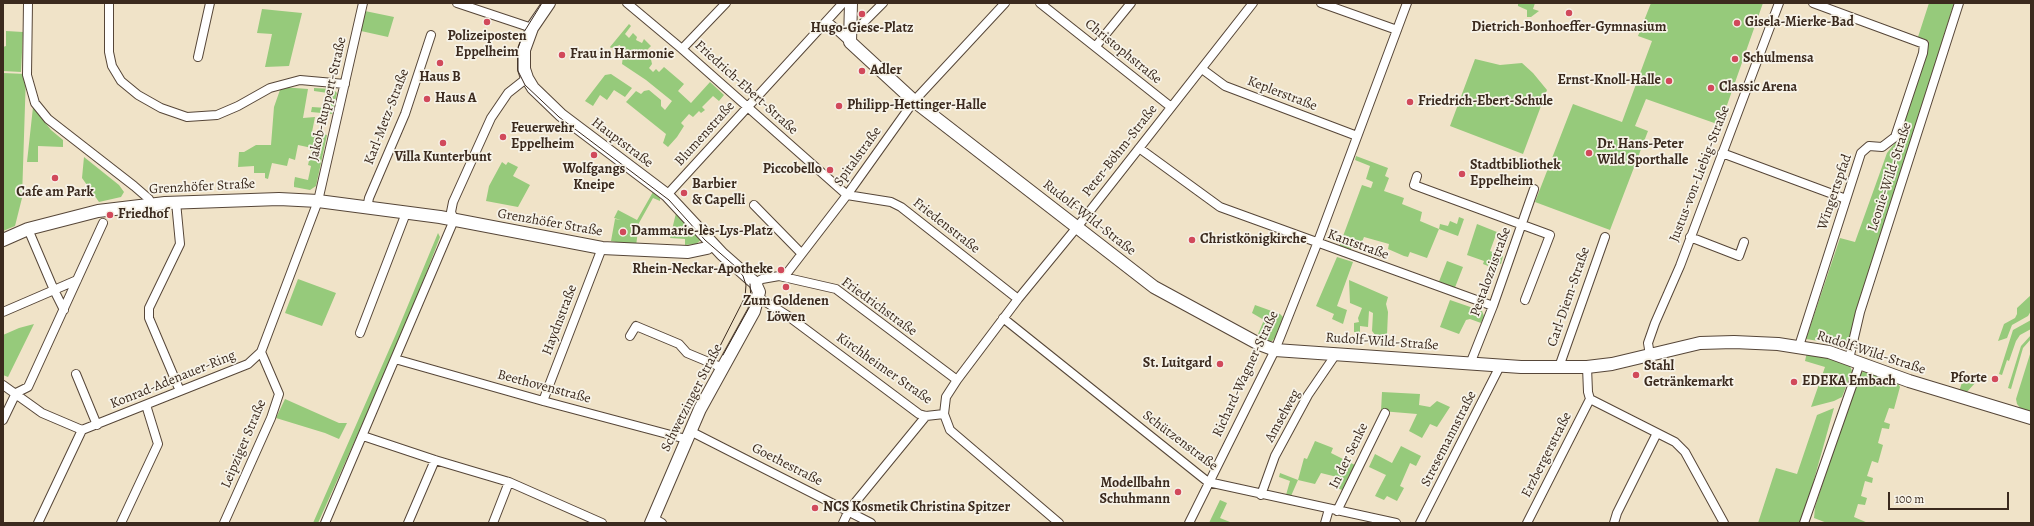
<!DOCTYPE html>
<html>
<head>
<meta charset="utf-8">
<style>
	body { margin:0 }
	#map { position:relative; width:2034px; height:526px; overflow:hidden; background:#f0e3c8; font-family:Alegreya,serif }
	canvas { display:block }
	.frame { position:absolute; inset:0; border:4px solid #3b2a1e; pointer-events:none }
	.scale { position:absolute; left:1888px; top:492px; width:121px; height:18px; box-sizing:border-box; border:2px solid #3b2a1e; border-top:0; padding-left:5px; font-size:12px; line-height:14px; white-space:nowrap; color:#3b2a1e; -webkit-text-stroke:3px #f7f3e8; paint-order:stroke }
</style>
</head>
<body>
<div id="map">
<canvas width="2034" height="526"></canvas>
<div class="frame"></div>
<div class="scale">100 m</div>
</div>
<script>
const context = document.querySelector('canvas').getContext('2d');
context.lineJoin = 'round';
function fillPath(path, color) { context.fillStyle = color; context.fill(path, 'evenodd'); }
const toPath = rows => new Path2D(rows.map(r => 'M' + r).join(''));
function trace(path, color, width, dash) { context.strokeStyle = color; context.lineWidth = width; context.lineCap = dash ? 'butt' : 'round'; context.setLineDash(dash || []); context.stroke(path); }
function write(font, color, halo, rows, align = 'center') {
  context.font = font + ' Alegreya,serif'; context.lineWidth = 3.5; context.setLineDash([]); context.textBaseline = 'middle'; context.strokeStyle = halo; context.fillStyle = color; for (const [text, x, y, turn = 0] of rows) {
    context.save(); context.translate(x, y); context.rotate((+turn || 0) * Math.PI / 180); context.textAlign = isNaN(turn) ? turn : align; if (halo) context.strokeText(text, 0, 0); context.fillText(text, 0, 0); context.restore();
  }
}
fillPath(toPath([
	[1518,3,1535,3,1533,9,1539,11,1531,17,1527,17,1527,10,1518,6],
	[1651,3,1763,3,1720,125,1646,99,1635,126,1648,131,1610,230,1535,202,1573,104,1622,122,1652,41,1638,36],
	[1929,3,1954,3,1848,344,1842,348,1831,343,1806,339,1840,238,1855,242,1887,153,1895,143,1929,41,1918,37],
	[262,9,302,13,289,66,265,67,272,34,257,33],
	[365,11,394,17,388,37,361,31],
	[629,24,631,26,625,34,629,38,633,33,637,37,636,40,642,43,644,39,651,46,646,51,650,55,652,64,649,68,653,72,656,69,659,72,664,67,684,84,678,91,691,103,710,82,724,95,719,101,713,96,702,107,705,110,701,113,699,111,693,117,689,114,681,123,684,126,677,137,668,147,663,143,666,134,626,102,636,91,641,94,644,91,649,90,661,100,661,106,665,110,672,101,646,80,622,64,623,56,620,45,611,48,610,47],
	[6,31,23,32,21,72,3,71,3,47,6,46],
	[1475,59,1500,65,1522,63,1533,73,1547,90,1523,154,1450,126],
	[3,73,26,74,22,198,15,226,3,231],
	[611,74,632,88,625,97,614,90,607,100,600,95,593,106,585,101,605,75],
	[281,87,308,89,303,118,315,117,312,132,327,135,316,186,310,190,294,187,294,183,295,177,308,180,311,166,308,165,312,148,298,145,295,160,289,158,287,166,272,163,268,179,265,178,265,173,254,173,254,166,238,167,239,152,244,152,256,145,271,145,274,107],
	[314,88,333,89,337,93,332,114,311,112,312,107,327,108,328,93,314,91],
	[33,107,51,130,63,140,63,147,38,146,38,162,27,162],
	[1356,156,1388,168,1385,176,1389,178,1384,191,1404,198,1402,204,1422,212,1420,221,1439,229,1440,224,1448,226,1450,221,1457,224,1459,217,1464,219,1458,236,1439,229,1427,258,1410,252,1408,257,1404,256,1388,249,1389,244,1364,237,1359,249,1352,246,1350,251,1339,247,1362,185,1371,188,1373,182,1366,179,1370,166,1355,160],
	[84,157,119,185,124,192,121,197,99,202,82,178],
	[502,162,506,165,508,162,518,167,513,176,530,185,518,207,486,201,489,186],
	[653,192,660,198,660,201,653,198,639,223,636,246,611,241,615,219,621,220,614,218,618,210,637,220],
	[676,213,701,240,696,244,685,245,685,239,670,238],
	[1477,224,1497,232,1490,251,1503,256,1501,264,1490,260,1488,266,1483,264,1484,261,1467,255],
	[438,233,440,237,404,331,318,523,313,523,396,334],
	[1337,257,1353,262,1337,306,1347,310,1343,324,1332,319,1334,314,1316,306],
	[1447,261,1463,267,1454,290,1438,284],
	[298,279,336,293,322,326,285,313],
	[1349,280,1388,297,1386,304,1388,312,1387,335,1376,336,1372,331,1373,313,1369,311,1368,327,1360,326,1360,332,1354,332,1354,323,1359,322,1358,318,1362,308,1350,303],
	[2031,295,2031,311,2028,316,2012,325,2007,338,1998,341,2004,324,2015,318,2017,314,2017,308],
	[1450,300,1482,311,1484,316,1481,323,1470,319,1466,320,1459,334,1440,327],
	[1255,305,1280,314,1283,317,1277,336,1272,341,1269,341,1258,334,1264,320,1252,313],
	[2031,320,2031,329,2020,335,2016,341,2009,361,2007,360,2002,375,1999,374,2013,330],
	[34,324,8,377,3,375,3,335,19,328],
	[2031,335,2031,339,2023,348,2011,389,2008,388,2021,346],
	[2031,351,2031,412,2022,410,2017,404,2016,399],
	[1807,352,1828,356,1850,366,1852,371,1842,397,1834,401,1811,407,1825,367,1805,361],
	[1866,370,1896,380,1900,387,1894,409,1889,408,1884,422,1890,424,1889,429,1882,428,1878,443,1883,445,1878,463,1872,461,1867,476,1873,478,1872,483,1865,481,1861,496,1867,498,1865,505,1858,504,1854,517,1868,523,1827,523,1814,518,1815,507,1850,401,1861,373],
	[1964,376,1975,380,1976,382,1965,394,1959,392],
	[1382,392,1420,394,1419,405,1430,407,1437,401,1450,407,1437,427,1430,424,1422,438,1409,431,1417,414,1381,411],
	[285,399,339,423,347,423,339,439,325,433,276,418],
	[1834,408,1802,523,1758,523,1776,468,1797,474,1817,415],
	[1315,441,1333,448,1331,453,1355,465,1342,490,1335,487,1337,477,1321,473,1315,484,1298,480,1291,496,1286,495,1290,481,1279,477,1280,473,1298,480,1304,458,1307,459],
	[1401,446,1421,456,1416,466,1410,463,1400,486,1404,488,1397,501,1387,496,1384,500,1375,496,1386,475,1369,467,1375,454,1392,463],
	[1220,500,1227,503,1220,518,1230,522,1209,523]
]), '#96ca7b');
const street = toPath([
	[28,3,27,75,35,103,48,119,134,186,149,199,151,204],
	[109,3,109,52,112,66,121,81,138,95,161,108,187,117,217,115,238,106,270,88,300,80,345,84],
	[457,3,532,28],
	[627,3,682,49,847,195],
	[1040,3,1171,107],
	[1321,3,1397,30],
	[827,21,850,42],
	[860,26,883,3],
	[1096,46,1131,3],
	[682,49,726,3],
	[198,57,210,3],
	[1202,69,1225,86,1357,136],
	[1139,148,1220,207,1493,306],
	[1722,153,1846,199],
	[1417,176,1414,185,1550,235,1525,300],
	[667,195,843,3],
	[847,195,891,202,901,207,1018,299],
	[176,202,180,244,149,308,149,318,180,391],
	[754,205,801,253],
	[367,208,369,198,405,114,431,35],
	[1690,237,1739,256,1744,242],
	[784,277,847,195,914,101,1005,3],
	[755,283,762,279,779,276,836,289,957,380],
	[758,297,788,316,919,414,926,416,944,414],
	[64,310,54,290,77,280],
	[3,312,54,290,28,229],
	[1003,318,1208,482,1396,523],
	[360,333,406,213],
	[630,336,636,326,679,344,687,353,723,368],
	[1799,346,1861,153,1869,146,1882,147,1895,137,1923,53,1924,44,1813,3],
	[1650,355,1648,343,1655,323,1680,266,1779,3],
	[395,359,543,401,686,439],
	[1849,359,1860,312,1959,3],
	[1470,364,1493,306,1534,189],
	[1559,367,1605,237],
	[1587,367,1588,392,1590,399,1675,442,1685,452,1724,523],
	[76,374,97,425],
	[3,385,42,413,82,430],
	[543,401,602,248],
	[3,420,16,393,28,387,103,223],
	[690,431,871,523],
	[363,436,435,460,509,482,602,523],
	[1261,495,1275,456,1308,395,1336,354],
	[1337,511,1385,413],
	[653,518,662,523],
	[38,523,82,430,248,364,261,352,318,201,363,3],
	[121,523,158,444,146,405],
	[224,523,271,418,279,394,261,352],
	[325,523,454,220,451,212,453,202,491,118,508,93,527,78],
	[408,523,435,460],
	[493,523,509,482],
	[843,523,849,510,926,416],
	[1059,523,950,430,944,414,946,397,957,380,1018,299,1082,221,1253,3],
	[1189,523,1275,350,1317,244,1407,3],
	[1325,523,1329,509],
	[1420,523,1500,366],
	[1527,523,1590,399],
	[1614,523,1617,513,1657,433],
	[1804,523,1860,363]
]);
const secondary = toPath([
	[549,3,532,28,524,50,524,69,527,78,533,88,561,115,667,195,722,254,755,283,759,292,754,311,700,409,651,523],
	[851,3,850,42,914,101,1154,287,1259,344,1275,350,1521,367,1587,367,1612,364,1700,343,1734,342,1778,344,1829,352,1909,381,2031,418],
	[3,240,28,229,98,211,165,203,279,199,318,201,440,217,602,248,688,252,707,248,712,244]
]);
trace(street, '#564638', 10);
trace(secondary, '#564638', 14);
trace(street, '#fff', 8);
trace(secondary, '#fff', 12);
trace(toPath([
	[542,3,524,32,518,48,518,71,525,85,559,117,669,200,705,240,736,267,743,276,746,285,745,297,717,352],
	[723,355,750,306,751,299,750,284]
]), '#3b2a1e', 1);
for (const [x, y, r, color] of [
	[1569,13,4,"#d1495b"],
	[862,14,4,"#d1495b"],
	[487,22,4,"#d1495b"],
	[1737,23,4,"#d1495b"],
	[562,55,4,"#d1495b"],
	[1735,59,4,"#d1495b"],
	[440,63,4,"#d1495b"],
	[862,71,4,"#d1495b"],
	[1669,81,4,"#d1495b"],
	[1711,88,4,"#d1495b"],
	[427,99,4,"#d1495b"],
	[1410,102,4,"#d1495b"],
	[839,106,4,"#d1495b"],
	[503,137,4,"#d1495b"],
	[443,143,4,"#d1495b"],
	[1589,153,4,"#d1495b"],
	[594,155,4,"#d1495b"],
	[830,170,4,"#d1495b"],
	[1462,174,4,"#d1495b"],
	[55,178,4,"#d1495b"],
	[684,193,4,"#d1495b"],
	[110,215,4,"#d1495b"],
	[623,232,4,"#d1495b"],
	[1192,240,4,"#d1495b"],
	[781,270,4,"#d1495b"],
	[786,287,4,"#d1495b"],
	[1220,364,4,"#d1495b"],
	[1636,375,4,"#d1495b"],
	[1995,379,4,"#d1495b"],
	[1794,382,4,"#d1495b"],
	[1178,492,4,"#d1495b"],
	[815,508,4,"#d1495b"]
]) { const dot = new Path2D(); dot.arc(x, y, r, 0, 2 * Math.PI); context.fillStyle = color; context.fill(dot); trace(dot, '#f7f3e8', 1.5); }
write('bold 14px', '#3b2a1e', '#f7f3e8', [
	["Gisela-Mierke-Bad",1745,23],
	["Dietrich-Bonhoeffer-Gymnasium",1569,28,"center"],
	["Hugo-Giese-Platz",862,29,"center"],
	["Polizeiposten",487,37,"center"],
	["Eppelheim",487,53,"center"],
	["Frau in Harmonie",570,55],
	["Schulmensa",1743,59],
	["Adler",870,71],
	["Haus B",440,78,"center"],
	["Ernst-Knoll-Halle",1661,81,"right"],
	["Classic Arena",1719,88],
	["Haus A",435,99],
	["Friedrich-Ebert-Schule",1418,102],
	["Philipp-Hettinger-Halle",847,106],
	["Feuerwehr",511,129],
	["Eppelheim",511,145],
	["Dr. Hans-Peter",1597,145],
	["Wild Sporthalle",1597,161],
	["Villa Kunterbunt",443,158,"center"],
	["Stadtbibliothek",1470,166],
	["Eppelheim",1470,182],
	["Wolfgangs",594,170,"center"],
	["Kneipe",594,186,"center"],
	["Piccobello",822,170,"right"],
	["Barbier",692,185],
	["& Capelli",692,201],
	["Cafe am Park",55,193,"center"],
	["Friedhof",118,215],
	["Dammarie-lès-Lys-Platz",631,232],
	["Christkönigkirche",1200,240],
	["Rhein-Neckar-Apotheke",773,270,"right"],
	["Zum Goldenen",786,302,"center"],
	["Löwen",786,318,"center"],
	["St. Luitgard",1212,364,"right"],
	["Stahl",1644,367],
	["Getränkemarkt",1644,383],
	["Pforte",1987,379,"right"],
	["EDEKA Embach",1802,382],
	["Modellbahn",1170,484,"right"],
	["Schuhmann",1170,500,"right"],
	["NCS Kosmetik Christina Spitzer",823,508]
], 'left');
write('14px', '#3b2a1e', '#f7f3e8', [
	["Christophstraße",1123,52,39],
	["Friedrich-Ebert-Straße",746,88,42],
	["Keplerstraße",1282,94,21],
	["Jakob-Ruppert-Straße",328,99,-77],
	["Karl-Metz-Straße",387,117,-69],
	["Blumenstraße",705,134,-48],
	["Hauptstraße",622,143,37],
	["Peter-Böhm-Straße",1120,151,-52],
	["Spitalstraße",858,157,-54],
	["Justus-von-Liebig-Straße",1700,174,-69],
	["Leonie-Wild-Straße",1890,177,-72],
	["Grenzhöfer Straße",202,187,-3],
	["Wingertspfad",1835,192,-71],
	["Rudolf-Wild-Straße",1089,218,38],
	["Grenzhöfer Straße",550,223,10],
	["Friedenstraße",946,226,38],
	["Kantstraße",1358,245,20],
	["Pestalozzistraße",1491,272,-70],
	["Carl-Diem-Straße",1569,297,-71],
	["Friedrichstraße",879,307,36],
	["Haydnstraße",560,320,-69],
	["Rudolf-Wild-Straße",1382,342,4],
	["Rudolf-Wild-Straße",1871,353,18],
	["Kirchheimer Straße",884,369,35],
	["Richard-Wagner-Straße",1246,374,-65],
	["Konrad-Adenauer-Ring",173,380,-22],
	["Beethovenstraße",544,387,15],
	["Schwetzinger Straße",692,398,-63],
	["Amselweg",1283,416,-61],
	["Stresemannstraße",1449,439,-63],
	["Schützenstraße",1180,441,37],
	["Leipziger Straße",244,444,-67],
	["Erzbergerstraße",1547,455,-63],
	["In der Senke",1349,456,-64],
	["Goethestraße",787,465,27]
]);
</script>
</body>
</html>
